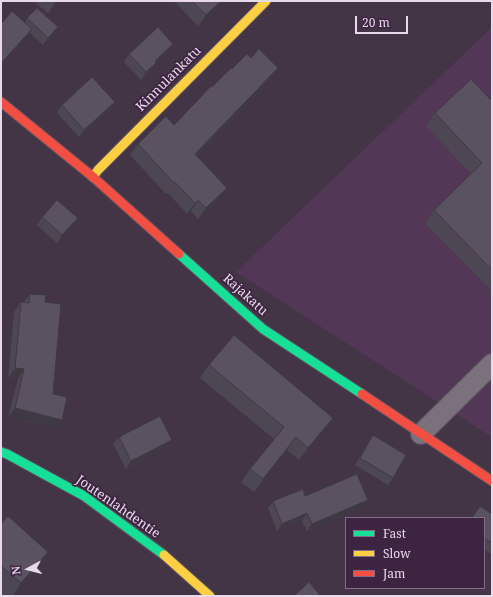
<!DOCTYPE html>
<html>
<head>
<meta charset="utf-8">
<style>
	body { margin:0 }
	#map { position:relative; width:493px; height:597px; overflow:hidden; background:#433546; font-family:"Noto Serif",serif }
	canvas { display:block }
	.frame { position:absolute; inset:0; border:2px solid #e8d9eb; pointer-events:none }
	.legend { position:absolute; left:345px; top:517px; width:140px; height:72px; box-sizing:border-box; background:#3d2541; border:1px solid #816d85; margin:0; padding:5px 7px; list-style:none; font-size:12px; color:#e8d9eb }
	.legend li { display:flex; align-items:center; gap:8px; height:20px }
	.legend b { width:20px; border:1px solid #816d85 }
	.north { position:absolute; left:8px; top:549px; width:40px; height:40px; -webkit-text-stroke:3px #3d2541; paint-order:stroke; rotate:263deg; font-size:11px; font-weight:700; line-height:16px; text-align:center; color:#e8d9eb }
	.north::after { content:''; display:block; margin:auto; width:14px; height:18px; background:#e8d9eb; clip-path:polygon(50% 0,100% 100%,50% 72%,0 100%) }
	.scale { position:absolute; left:355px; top:16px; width:53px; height:18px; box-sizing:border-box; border:2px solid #e8d9eb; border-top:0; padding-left:5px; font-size:12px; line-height:14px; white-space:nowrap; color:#e8d9eb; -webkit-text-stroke:3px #3d2541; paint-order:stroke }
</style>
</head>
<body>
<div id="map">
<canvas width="493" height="597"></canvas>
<div class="frame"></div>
<ul class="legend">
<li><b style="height:5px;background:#16e098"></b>Fast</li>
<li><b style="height:5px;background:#ffcf43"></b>Slow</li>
<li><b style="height:5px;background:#f24e42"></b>Jam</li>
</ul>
<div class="north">N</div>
<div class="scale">20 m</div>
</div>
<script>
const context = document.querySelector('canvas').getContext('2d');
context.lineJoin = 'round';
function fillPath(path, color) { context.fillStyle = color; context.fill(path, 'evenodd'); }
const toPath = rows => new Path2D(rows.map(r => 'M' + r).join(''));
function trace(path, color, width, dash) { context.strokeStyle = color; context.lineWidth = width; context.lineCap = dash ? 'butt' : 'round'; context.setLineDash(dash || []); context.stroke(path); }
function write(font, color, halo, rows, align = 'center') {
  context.font = font + ' "Noto Serif",serif'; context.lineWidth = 3.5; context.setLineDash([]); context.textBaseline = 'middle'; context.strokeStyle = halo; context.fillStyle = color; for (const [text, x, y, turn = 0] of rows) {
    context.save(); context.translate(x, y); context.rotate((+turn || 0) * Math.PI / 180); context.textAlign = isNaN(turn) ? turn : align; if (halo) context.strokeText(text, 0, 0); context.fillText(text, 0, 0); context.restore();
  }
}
fillPath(toPath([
	[492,27,492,437,236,272]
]), '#523757');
const street = toPath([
	[421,434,492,364]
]);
const fast = toPath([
	[179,254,263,329,362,394],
	[1,452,7,454,84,496,164,555]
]);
const slow = toPath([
	[93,177,98,170,266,1],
	[164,555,210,596]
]);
const jam = toPath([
	[1,102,93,177,179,254],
	[362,394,492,481]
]);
trace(street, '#5f5361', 22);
trace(fast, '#5f5361', 11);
trace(slow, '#5f5361', 11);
trace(jam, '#5f5361', 11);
trace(street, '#7b717d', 20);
trace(fast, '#16e098', 9);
trace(slow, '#ffcf43', 9);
trace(jam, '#f24e42', 9);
fillPath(toPath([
	[33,1,58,1,48,13],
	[176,1,224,1,198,26,175,2],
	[27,18,53,35,43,45,30,33,27,37,1,65,1,24,25,22],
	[173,44,168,51,156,62,151,70,141,80,124,62,129,54],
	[251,58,278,68,271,79,196,156,219,199,198,219,191,211,187,214,168,193,166,194,130,155,138,144,174,125,212,87,232,69],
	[492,101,492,289,491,290,425,223,434,210,471,174,426,126,435,113],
	[62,105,110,109,79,137,57,113],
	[42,217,72,226,57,243,37,225],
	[30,294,45,302,53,394,55,429,8,417,18,379,8,378,14,312,21,302,24,302],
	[209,365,333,418,323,431,299,460,287,450,254,492,241,482,250,469,274,439,200,378],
	[373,435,393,478,388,485,355,465],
	[119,437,167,448,126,469,113,444],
	[305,496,368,500,363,508,307,531,302,521,277,531,268,508,273,501],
	[492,514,492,553,491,554,484,549,484,518],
	[1,524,48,552,36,569,13,596,3,596,1,595]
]), '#4d4753');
fillPath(toPath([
	[57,1,58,1,48,13,55,3],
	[221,1,224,1,198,26,206,15],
	[58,27,53,35,43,45,48,38],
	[32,29,27,37,1,65,3,61],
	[173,44,168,51,149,68,155,61],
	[156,63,151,70,141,80,146,72],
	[278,68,271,79,187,165,195,154],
	[115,102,110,109,79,137,84,130],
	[227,188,219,199,198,219,206,208],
	[198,200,191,211,187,214,195,203],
	[78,218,72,226,57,243,62,235],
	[15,368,24,369,18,379,8,378],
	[15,408,62,420,55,429,8,417],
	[333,418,323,431,299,460,308,448],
	[296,437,287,450,254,492,263,479],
	[172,440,167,448,126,469,131,461],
	[368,500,363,508,307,531,312,524],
	[307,513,302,521,277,531,282,524],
	[48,552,36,569,13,596,12,596,21,583]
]), '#3f3943');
const building = toPath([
	[52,1,57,1,55,3,52,1],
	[192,1,221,1,206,15,192,1],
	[37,8,58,27,48,38,27,18,37,8],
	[12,11,32,29,3,61,1,59,1,24,12,11],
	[158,27,173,44,155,61,156,63,146,72,129,54,158,27],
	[259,49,278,68,195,154,227,188,206,208,198,200,195,203,175,182,174,183,138,144,166,116,174,125,211,86,212,87,231,68,232,69,247,54,251,58,259,49],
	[92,77,115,102,84,130,62,105,92,77],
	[471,79,492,101,492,270,434,210,482,163,435,113,471,79],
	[57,200,78,218,62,235,42,217,57,200],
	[30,294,46,295,45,302,61,304,53,394,67,397,62,420,15,408,24,369,15,368,21,302,29,303,30,294],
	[234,335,333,418,308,448,296,437,263,479,250,469,284,427,209,365,234,335],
	[160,416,172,440,131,461,119,437,160,416],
	[373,435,406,455,393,478,360,458,373,435],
	[357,474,368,500,312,524,307,513,282,524,273,501,303,489,305,496,357,474],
	[480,506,492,514,492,543,484,538,484,518,472,518,480,506],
	[8,516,48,552,21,583,1,566,1,524,8,516],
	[309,582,319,594,317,596,294,596,309,582]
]);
fillPath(building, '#5a5260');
trace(building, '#3f3943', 1);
write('13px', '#e8d9eb', '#3d2541', [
	["Kinnulankatu",169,79,-45],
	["Rajakatu",245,295,42],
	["Joutenlahdentie",118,507,35]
]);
</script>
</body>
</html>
